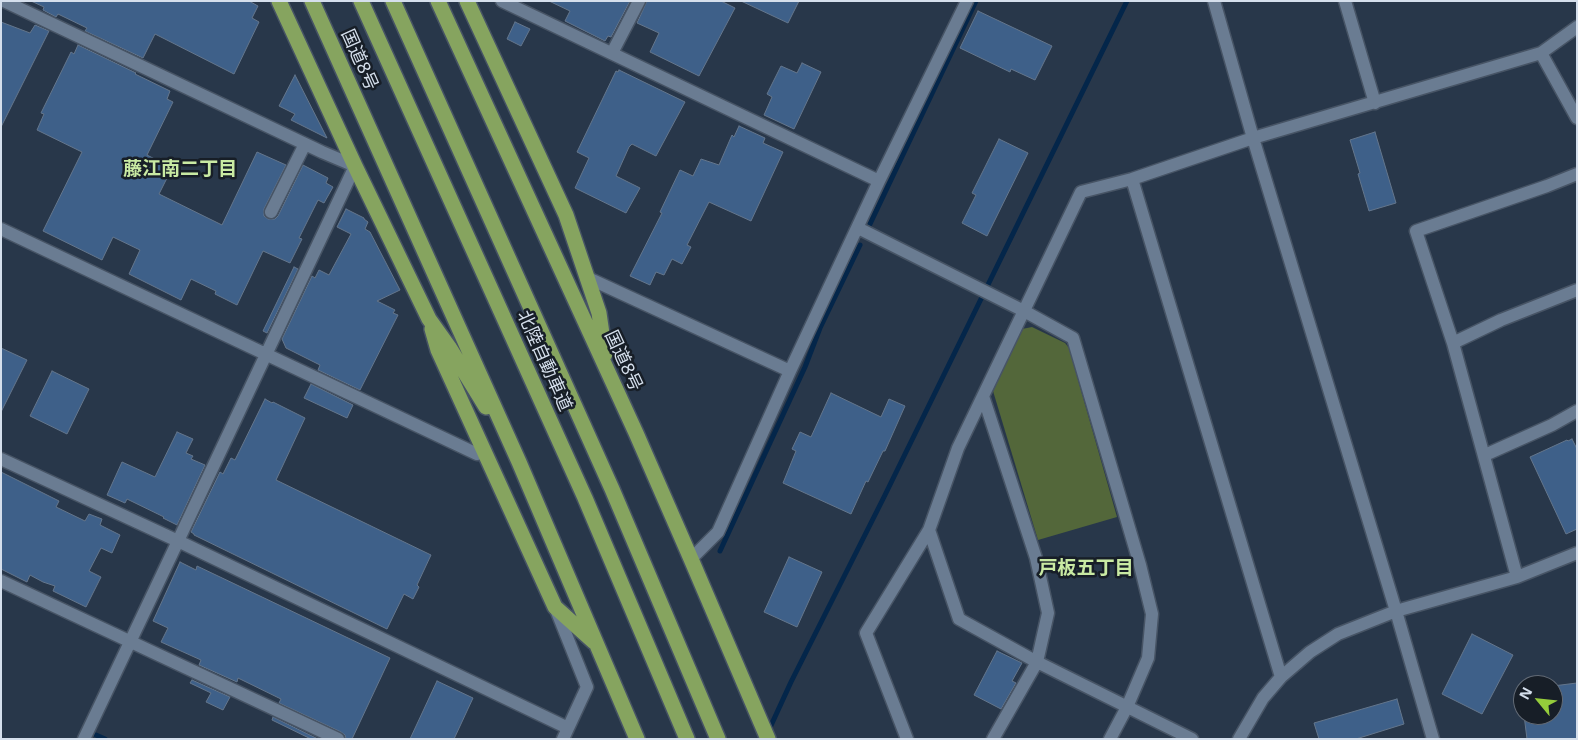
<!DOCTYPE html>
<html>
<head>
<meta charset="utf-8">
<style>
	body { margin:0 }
	#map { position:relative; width:1578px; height:740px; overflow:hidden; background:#28374a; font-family:"Noto Sans",sans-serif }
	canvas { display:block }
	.frame { position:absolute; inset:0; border:2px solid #d5dfec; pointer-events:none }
	.north { position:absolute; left:1513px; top:675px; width:50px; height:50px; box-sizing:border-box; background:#171e27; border:1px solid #636b76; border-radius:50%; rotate:298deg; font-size:14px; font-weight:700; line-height:20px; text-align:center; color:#d5dfec }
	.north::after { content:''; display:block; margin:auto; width:18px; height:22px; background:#95cc3b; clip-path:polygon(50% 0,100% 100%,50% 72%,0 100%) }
</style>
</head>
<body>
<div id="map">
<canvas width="1578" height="740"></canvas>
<div class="frame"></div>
<div class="north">N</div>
</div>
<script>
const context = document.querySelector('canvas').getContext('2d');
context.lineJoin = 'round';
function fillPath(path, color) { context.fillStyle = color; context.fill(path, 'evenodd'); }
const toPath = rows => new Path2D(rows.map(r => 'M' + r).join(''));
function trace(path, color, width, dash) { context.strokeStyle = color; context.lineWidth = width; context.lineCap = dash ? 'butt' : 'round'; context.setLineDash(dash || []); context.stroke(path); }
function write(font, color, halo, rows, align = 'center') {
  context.font = font + ' "Noto Sans","Noto Sans JP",sans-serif'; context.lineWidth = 5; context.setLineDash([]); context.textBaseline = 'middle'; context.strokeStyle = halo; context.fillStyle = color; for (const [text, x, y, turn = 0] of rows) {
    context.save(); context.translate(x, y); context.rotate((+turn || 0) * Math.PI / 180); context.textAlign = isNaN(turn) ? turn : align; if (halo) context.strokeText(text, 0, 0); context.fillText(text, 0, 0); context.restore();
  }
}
fillPath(toPath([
	[1032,327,1065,343,1069,348,1117,517,1038,540,993,391,995,382,1022,329]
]), '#53673a');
trace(toPath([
	[870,224,976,1],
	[720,551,805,367,820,328,860,245],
	[768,732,791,682,884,497,1127,1],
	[96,735,105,739]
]), '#04264a', 5);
const building = toPath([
	[31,1,249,1,258,6,252,18,259,22,234,74,155,34,143,58,85,31,87,28,58,14,56,17,43,10,44,7,31,1],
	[549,1,630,1,611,37,608,36,605,41,565,21,570,11,549,1],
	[647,1,721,1,735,8,699,76,650,52,659,33,637,23,647,1],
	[741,1,799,1,788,23,741,1],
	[978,11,1052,46,1035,80,1011,69,1010,72,960,48,978,11],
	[1,22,30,33,35,25,49,31,1,127,1,22],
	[515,22,530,29,521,46,507,39,515,22],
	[78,45,136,73,135,74,170,91,167,99,173,102,147,155,172,168,159,194,222,225,257,152,286,165,264,209,264,216,268,219,275,219,278,216,303,165,328,178,326,183,333,187,324,203,318,200,299,238,302,239,290,263,263,251,237,305,215,294,216,291,191,279,181,300,129,274,140,250,113,237,102,260,43,231,82,152,37,130,44,114,41,113,71,52,74,54,78,45],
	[802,63,821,72,794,129,764,115,772,97,767,94,781,66,797,73,802,63],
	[619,70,685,102,656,156,632,144,629,147,616,176,640,188,626,213,575,188,589,158,577,152,616,71,618,72,619,70],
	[295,75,327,138,291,120,295,114,279,106,295,75],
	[739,126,765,138,763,143,783,152,751,221,709,202,687,245,691,247,682,264,672,259,664,275,656,272,650,285,630,276,662,213,660,212,680,170,693,176,701,159,719,165,732,135,734,137,739,126],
	[1375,132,1396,203,1369,211,1358,174,1360,173,1350,140,1375,132],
	[999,139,1028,153,987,236,962,223,976,195,972,193,999,139],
	[346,209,364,218,364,219,368,222,365,229,370,232,400,290,377,301,395,310,393,313,398,315,360,390,318,370,320,365,286,348,282,339,312,276,315,278,319,270,329,275,351,234,337,227,346,209],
	[294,267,298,269,267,333,263,331,294,267],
	[1,348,27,360,1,412,1,348],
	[52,371,89,389,67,434,30,416,52,371],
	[311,384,353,405,347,418,304,398,311,384],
	[831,393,881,417,889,399,905,406,885,451,883,451,868,482,866,481,851,514,783,483,796,451,792,449,800,432,811,437,831,393],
	[265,399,272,403,273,402,305,418,276,480,431,555,417,585,419,587,413,599,404,594,387,629,194,535,194,534,191,532,220,472,223,474,231,458,235,460,265,399],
	[177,432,193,439,186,453,193,456,191,459,205,465,177,525,163,518,164,517,127,499,125,503,107,495,122,462,155,477,177,432],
	[1572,439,1577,449,1577,529,1566,534,1530,457,1567,440,1568,441,1572,439],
	[1,472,59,501,56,507,85,521,89,514,102,519,100,525,120,535,112,553,101,548,89,571,101,577,86,607,53,591,55,586,43,582,30,575,27,582,1,569,1,472],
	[789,557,822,572,797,627,764,612,789,557],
	[180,562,196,570,197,566,390,658,352,739,346,739,345,735,341,732,279,703,281,699,238,678,237,682,199,665,201,660,161,642,168,628,153,621,180,562],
	[1472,634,1513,655,1482,714,1442,694,1472,634],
	[997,651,1022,663,1012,681,1016,683,1001,709,974,695,997,651],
	[192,680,230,697,223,710,206,702,211,693,190,683,192,680],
	[437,681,473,698,454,739,410,739,437,681],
	[1577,683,1577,739,1527,739,1524,715,1553,715,1553,686,1577,683],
	[1397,699,1404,724,1356,739,1319,739,1314,723,1397,699],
	[273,717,318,739,311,739,272,720,273,717]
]);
fillPath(building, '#3e6089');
trace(building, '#64768c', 1);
const minor = toPath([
	[4,1,322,152,355,166,178,541,568,728],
	[502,1,879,181],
	[1214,1,1253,138,1396,611,1433,739],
	[1345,1,1375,103],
	[612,53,639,1],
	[1541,53,1577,118],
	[1132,179,1281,677],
	[271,212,305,144],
	[858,228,1024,311,1073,338,1140,565,1152,614,1148,658,1127,707,1110,739],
	[1,229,477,454,484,451],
	[588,278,790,371],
	[1453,343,1501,320,1577,290],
	[983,396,1036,558,1048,613,1037,662,993,739],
	[1485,455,1552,425,1577,411],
	[1,459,178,541,84,739],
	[929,530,959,619,1037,662,1192,739],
	[691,559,718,532,790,371,879,181,967,1],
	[1517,577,1453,343,1416,231,1547,186,1577,174],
	[1,581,338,739],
	[555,607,587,687,563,739],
	[907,739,866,633,929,530,958,448,1081,192,1132,179,1253,138,1541,53,1577,27],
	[1239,739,1263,698,1281,677,1310,652,1338,634,1396,611,1517,577,1577,553]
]);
const highway = toPath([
	[279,1,355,166,429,319,449,347,486,407],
	[312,1,519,462,637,739],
	[361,1,585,498,687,739],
	[393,1,612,489,718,739],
	[438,1,636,433,691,559,768,739],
	[467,1,566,215,599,313,605,354],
	[432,329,438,350,555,607,594,642]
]);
trace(minor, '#475465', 15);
trace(highway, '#475465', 18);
trace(minor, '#6a7c92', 12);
trace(highway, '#86a45f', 15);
write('18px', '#d5dfec', '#171e27', [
	["国道8号",359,60,66],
	["北陸自動車道",544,361,66],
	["国道8号",623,361,65]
]);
write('bold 19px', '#c9eaa3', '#171e27', [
	["藤江南二丁目",180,170],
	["戸板五丁目",1086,569]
]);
</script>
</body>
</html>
